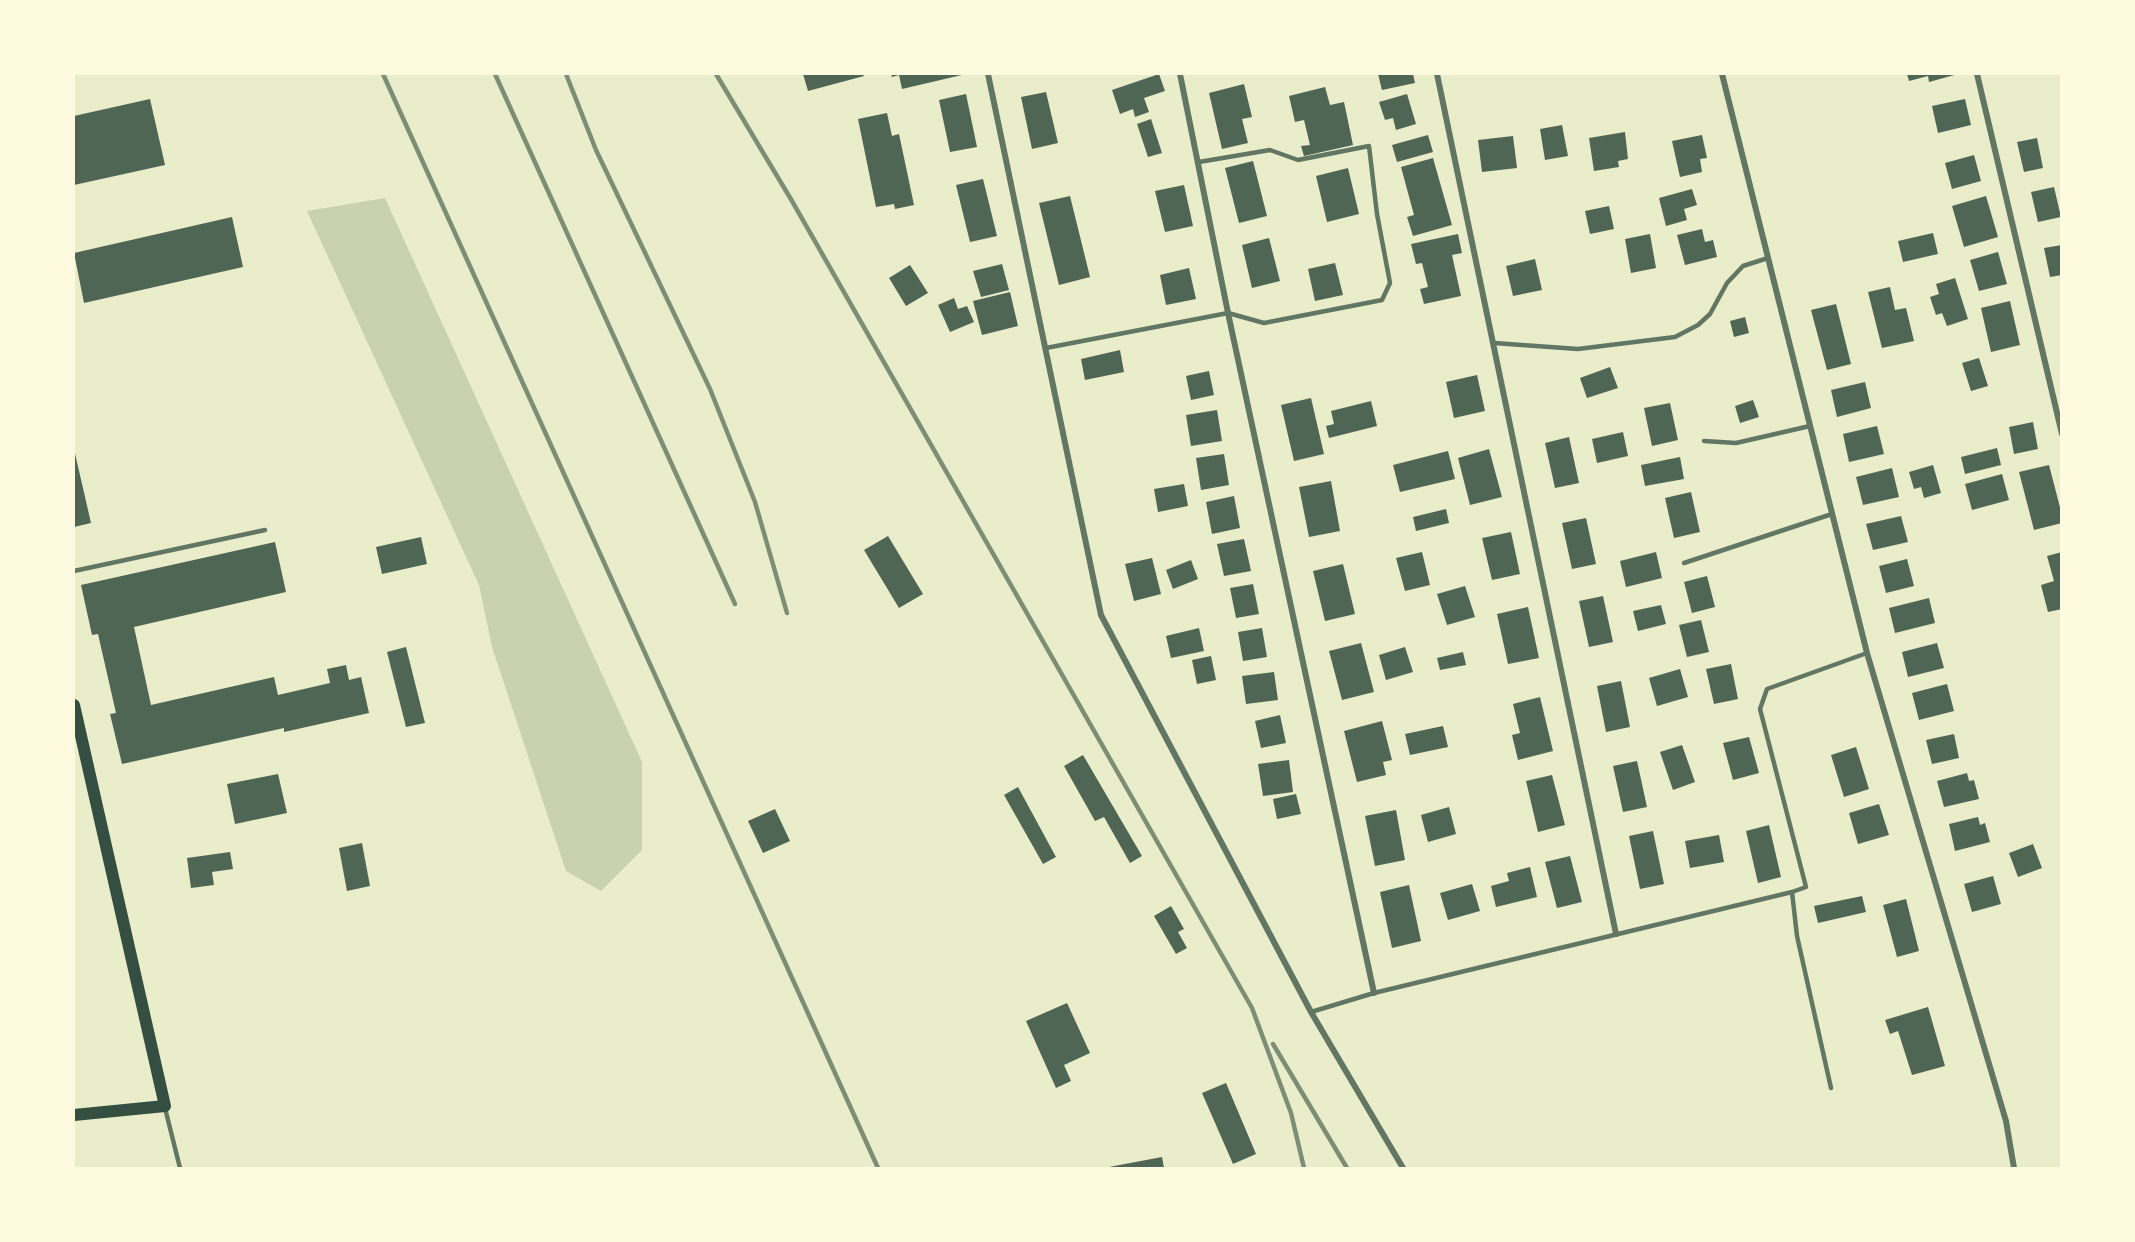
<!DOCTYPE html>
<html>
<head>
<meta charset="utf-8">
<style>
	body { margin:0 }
	#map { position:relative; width:2135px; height:1242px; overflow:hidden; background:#e9edc9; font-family:Roboto,sans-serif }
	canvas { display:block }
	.frame { position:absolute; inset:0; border:75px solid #fefae0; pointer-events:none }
</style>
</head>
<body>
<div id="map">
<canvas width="2135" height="1242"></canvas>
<div class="frame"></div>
</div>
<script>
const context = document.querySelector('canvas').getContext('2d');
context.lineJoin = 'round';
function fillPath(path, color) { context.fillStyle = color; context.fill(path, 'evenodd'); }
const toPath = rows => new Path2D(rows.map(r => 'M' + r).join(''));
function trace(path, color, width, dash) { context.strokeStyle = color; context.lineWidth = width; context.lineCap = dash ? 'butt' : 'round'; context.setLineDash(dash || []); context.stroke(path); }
fillPath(toPath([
	[385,198,642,762,642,850,601,891,566,871,492,647,479,585,307,211]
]), '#cad2ad');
fillPath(toPath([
	[803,74,863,74,864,76,808,91],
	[891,74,966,74,902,89,899,75,892,77],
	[1159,74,1165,91,1144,98,1149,112,1135,117,1133,109,1120,114,1112,90],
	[1378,74,1413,74,1415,83,1382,90],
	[1907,74,1958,74,1929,82,1928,76,1909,81],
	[1244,84,1252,117,1242,119,1248,143,1222,149,1209,93],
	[1325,87,1330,105,1344,102,1353,145,1304,156,1301,146,1310,145,1304,120,1295,122,1289,96],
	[1046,92,1058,143,1032,149,1021,97],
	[966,94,977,147,950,152,939,100],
	[1407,94,1416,124,1396,130,1393,118,1385,120,1379,102],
	[150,99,165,165,74,185,74,116],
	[1965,99,1971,125,1938,133,1932,106],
	[887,113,892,136,899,134,914,205,895,209,894,204,876,207,858,119],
	[1151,119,1162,153,1148,157,1137,124],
	[1562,125,1568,156,1545,160,1540,129],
	[1625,132,1628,159,1618,161,1619,167,1594,171,1589,138],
	[1428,135,1433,152,1397,162,1392,145],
	[1702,135,1707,158,1700,159,1702,172,1680,177,1672,141],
	[1513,136,1517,168,1482,172,1478,140],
	[2037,138,2043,168,2024,172,2017,142],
	[1974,155,1981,181,1952,189,1945,163],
	[1433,158,1452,225,1413,236,1407,217,1414,215,1401,167],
	[1253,161,1267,216,1239,223,1225,168],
	[1348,168,1359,214,1327,222,1316,176],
	[983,179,997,236,970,242,956,185],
	[1184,185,1193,226,1165,232,1155,191],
	[2054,187,2061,217,2038,222,2031,192],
	[1692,189,1697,205,1684,209,1687,220,1666,226,1659,198],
	[1070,196,1090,277,1059,285,1039,203],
	[1986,196,1998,237,1964,247,1952,206],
	[1609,206,1614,229,1590,234,1585,211],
	[232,217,243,267,84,303,74,253],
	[1702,229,1705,242,1713,240,1717,257,1685,265,1677,235],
	[1933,233,1938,254,1903,262,1898,241],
	[1458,234,1462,253,1452,255,1461,296,1424,304,1420,289,1428,287,1422,263,1416,264,1411,244],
	[1650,234,1656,268,1631,273,1625,239],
	[1269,238,1280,281,1252,288,1242,245],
	[2062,245,2062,275,2050,277,2044,248],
	[1998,252,2007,284,1979,291,1970,260],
	[1535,259,1542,290,1513,296,1506,266],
	[1335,263,1343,295,1315,301,1308,269],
	[1002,264,1009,290,981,297,973,271],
	[910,265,928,293,906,306,889,278],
	[1189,268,1196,299,1166,305,1160,275],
	[1955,278,1968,319,1947,326,1942,313,1936,315,1930,297,1939,294,1936,284],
	[1890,287,1895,310,1906,308,1914,341,1882,348,1868,292],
	[1010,292,1018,326,982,335,973,301],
	[954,298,958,309,967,306,974,322,950,332,938,305],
	[2010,301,2020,345,1991,352,1981,308],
	[1836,304,1851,364,1827,370,1811,310],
	[1745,317,1749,333,1734,337,1730,321],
	[1120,350,1124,372,1085,380,1081,359],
	[1979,358,1988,386,1971,391,1962,363],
	[1610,367,1618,388,1587,398,1580,378],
	[1209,371,1214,395,1191,400,1186,376],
	[1477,375,1485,411,1454,418,1446,382],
	[1865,382,1871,408,1837,417,1831,390],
	[1311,398,1324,454,1294,461,1281,405],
	[1753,400,1759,417,1740,423,1735,406],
	[1371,401,1377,426,1329,438,1326,426,1334,424,1331,411],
	[1670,403,1678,440,1652,446,1644,408],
	[1217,410,1222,441,1191,446,1186,415],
	[2033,422,2038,449,2014,454,2009,427],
	[1877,426,1884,454,1849,462,1843,434],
	[1623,432,1628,456,1597,463,1592,439],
	[1569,437,1579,483,1555,488,1545,443],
	[1997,448,2001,465,1965,474,1961,457],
	[74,449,91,523,74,527],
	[1489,449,1502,497,1470,505,1458,458],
	[1448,451,1455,479,1400,492,1393,465],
	[1224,454,1229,485,1201,490,1196,458],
	[1680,457,1684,479,1645,486,1641,465],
	[1933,465,1941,493,1924,498,1921,487,1914,489,1909,472],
	[2049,465,2062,515,2062,523,2034,530,2019,472],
	[1892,468,1899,497,1863,505,1856,477],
	[2002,474,2009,500,1972,510,1965,484],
	[1331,481,1340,531,1309,537,1299,487],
	[1184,484,1188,506,1158,512,1154,489],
	[1691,492,1700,532,1674,538,1665,498],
	[1234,496,1240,528,1212,534,1206,502],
	[1446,509,1449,523,1416,531,1413,517],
	[1901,516,1908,542,1873,550,1866,524],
	[1586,518,1596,564,1572,569,1562,523],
	[1511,532,1520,574,1492,580,1482,538],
	[888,536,923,594,899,608,864,550],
	[421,537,427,564,382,574,376,547],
	[1244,539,1251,571,1224,576,1217,544],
	[275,542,286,592,134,627,151,705,274,677,278,695,330,683,327,669,346,665,349,680,361,677,369,713,284,732,284,728,122,764,110,714,116,713,98,634,92,635,81,585],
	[1422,552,1430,585,1405,591,1396,558],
	[1656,552,1662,578,1626,587,1620,561],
	[2062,552,2062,609,2048,612,2041,585,2054,581,2047,556],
	[1152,558,1161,594,1134,601,1125,564],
	[1907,559,1914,586,1886,593,1879,566],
	[1191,560,1198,579,1173,589,1166,570],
	[1343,564,1355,614,1325,621,1313,571],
	[1707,576,1715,607,1692,613,1684,582],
	[1253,584,1259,614,1236,618,1230,588],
	[1465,586,1475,617,1447,625,1437,594],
	[1603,596,1613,642,1589,647,1579,601],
	[1929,598,1935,623,1895,633,1889,608],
	[1661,605,1666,624,1638,631,1633,611],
	[1528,607,1539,658,1508,664,1497,614],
	[1701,620,1709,652,1687,657,1679,625],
	[1199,628,1204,651,1171,658,1166,636],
	[1262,628,1267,657,1243,661,1238,632],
	[1361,643,1374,692,1342,700,1329,651],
	[1937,643,1944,668,1908,677,1902,652],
	[406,647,425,723,406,727,387,652],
	[1405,647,1413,672,1386,680,1379,655],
	[1463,652,1466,665,1440,670,1437,658],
	[1211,656,1216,680,1197,684,1192,660],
	[1731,664,1738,699,1714,704,1706,669],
	[1680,669,1688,697,1657,706,1649,678],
	[1274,672,1278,700,1246,704,1242,676],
	[1621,681,1630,727,1606,732,1597,686],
	[1947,684,1954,711,1919,720,1912,693],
	[1540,697,1553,751,1518,760,1512,735,1520,733,1513,704],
	[1280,715,1286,743,1261,748,1255,721],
	[1382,721,1392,760,1383,762,1386,775,1357,782,1344,731],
	[1443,726,1448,747,1410,755,1405,734],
	[1954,734,1959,758,1932,764,1926,740],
	[1749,737,1759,773,1733,780,1723,743],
	[1682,745,1695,782,1673,790,1660,752],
	[1856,747,1869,789,1844,797,1831,755],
	[1083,755,1142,856,1130,863,1104,817,1095,821,1064,766],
	[1289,760,1293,792,1263,796,1258,764],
	[1637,761,1647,807,1623,812,1613,766],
	[1967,773,1969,781,1974,780,1979,799,1944,807,1937,781],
	[278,774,287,813,235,824,227,784],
	[1552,775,1565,825,1538,832,1526,781],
	[1018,787,1056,857,1043,864,1004,795],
	[1296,794,1301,814,1277,819,1273,799],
	[1879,804,1889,835,1858,844,1849,813],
	[1449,807,1456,834,1428,842,1421,815],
	[775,809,790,841,763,853,748,821],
	[1396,810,1405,860,1375,866,1365,816],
	[1978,817,1980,825,1985,823,1990,842,1955,851,1949,824],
	[1769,825,1781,877,1758,883,1746,831],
	[1653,831,1664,884,1640,889,1629,836],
	[1719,835,1724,862,1690,868,1685,841],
	[362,843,370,886,347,891,339,848],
	[2033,844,2042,868,2018,877,2009,853],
	[230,852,233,869,212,872,214,885,191,888,187,858],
	[1570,856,1582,902,1557,908,1545,862],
	[1530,867,1537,897,1496,907,1491,886,1509,881,1507,873],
	[1993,876,2001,904,1972,912,1964,884],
	[1472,884,1480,911,1448,920,1440,893],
	[1409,885,1421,941,1392,948,1380,892],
	[1862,896,1866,912,1818,923,1814,906],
	[1906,899,1919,951,1897,957,1883,905],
	[1171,906,1184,929,1178,932,1187,948,1176,954,1154,916],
	[1067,1003,1090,1053,1064,1065,1071,1081,1056,1088,1026,1021],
	[1928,1007,1945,1066,1912,1075,1898,1031,1890,1034,1885,1020],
	[1226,1083,1256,1154,1233,1164,1202,1093],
	[1162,1157,1164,1168,1109,1168,1109,1167]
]), '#4f6655');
trace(toPath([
	[1494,343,1578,349,1675,337,1698,325,1710,314,1727,283,1743,266,1768,258],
	[1046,348,1228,313,1264,323,1382,300,1390,283,1377,214,1369,146,1298,160,1270,150,1199,162],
	[1704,441,1736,443,1810,426],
	[1684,563,1832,514],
	[74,571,265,530],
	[1792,892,1806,887,1760,709,1767,689,1867,653],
	[1311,1012,1374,993,1792,892,1797,936,1831,1088],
	[165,1108,180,1168]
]), '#617663', 4.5);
trace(toPath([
	[988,74,1101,615,1311,1012,1403,1168],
	[1180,74,1228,313,1374,993],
	[1437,74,1616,934],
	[1722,74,1867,653,2006,1121,2014,1168],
	[1977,74,2062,434]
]), '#617663', 6);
trace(toPath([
	[74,705,165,1106,74,1115]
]), '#344e41', 12);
trace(toPath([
	[383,74,878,1168],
	[495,74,735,604],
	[566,74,596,150,710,389,755,502,787,613],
	[716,74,792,201,1252,1008,1291,1113,1304,1168],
	[1273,1044,1347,1168]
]), '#7c8e77', 4.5);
</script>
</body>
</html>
